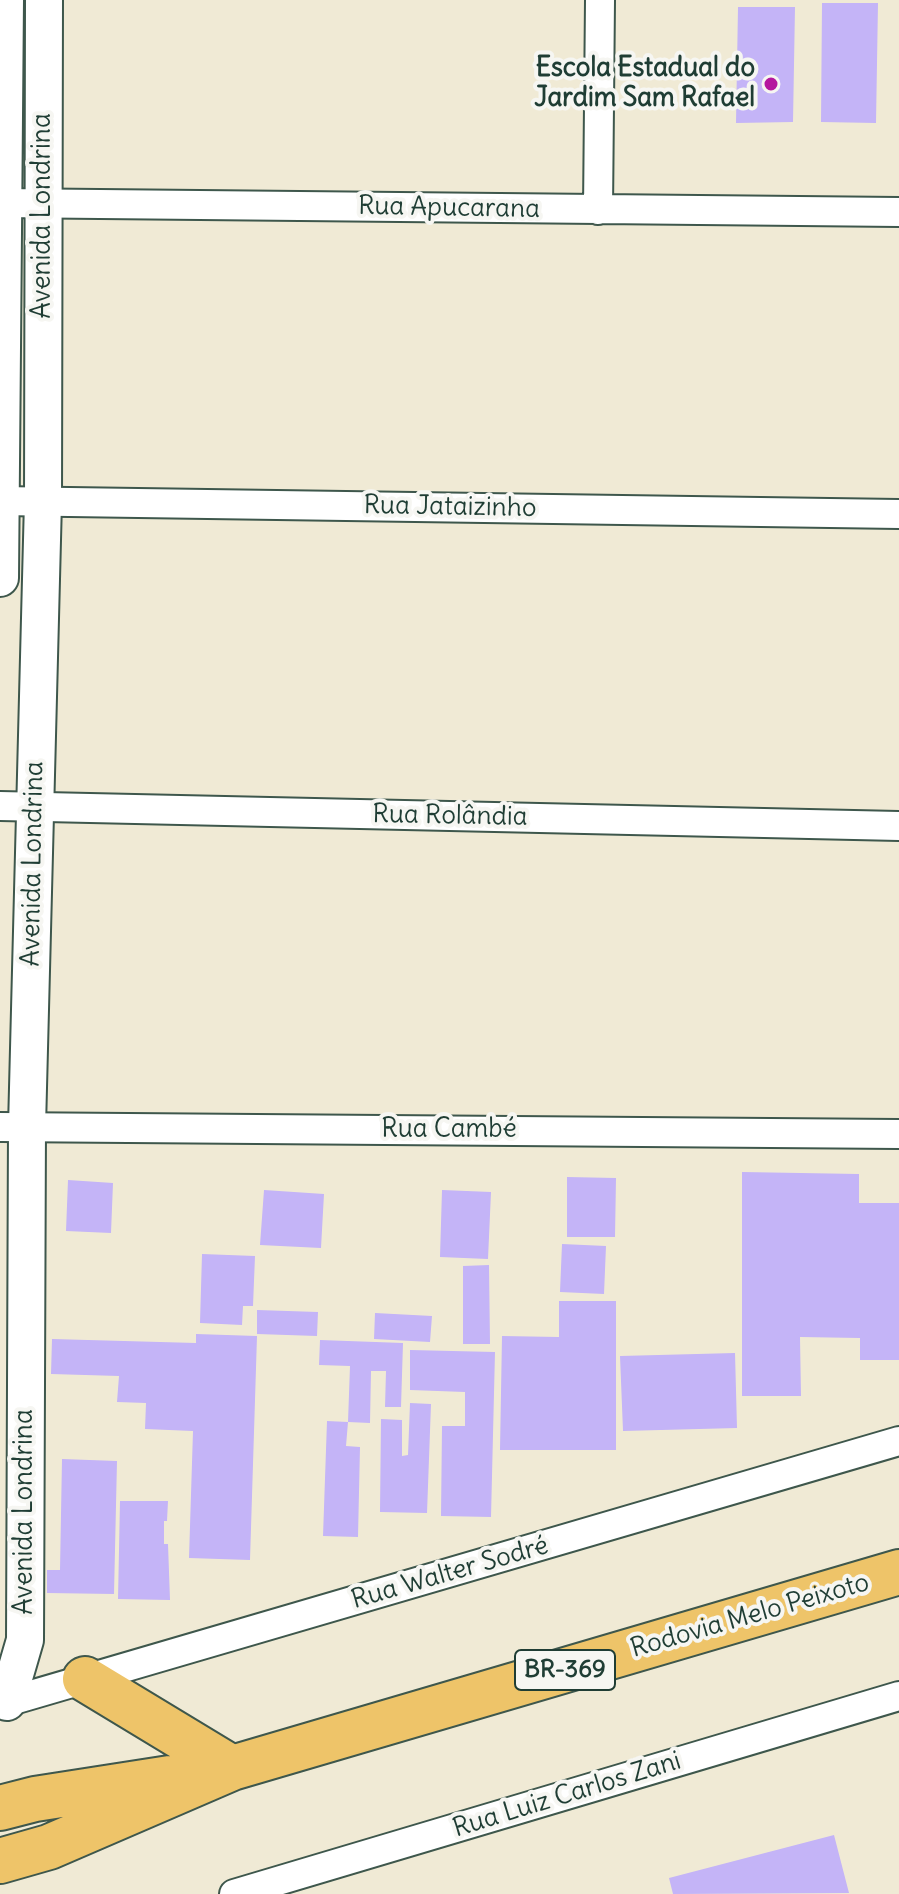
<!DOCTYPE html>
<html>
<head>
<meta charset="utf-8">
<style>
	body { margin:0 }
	canvas { display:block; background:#f0ead5 }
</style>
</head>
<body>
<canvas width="899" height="1894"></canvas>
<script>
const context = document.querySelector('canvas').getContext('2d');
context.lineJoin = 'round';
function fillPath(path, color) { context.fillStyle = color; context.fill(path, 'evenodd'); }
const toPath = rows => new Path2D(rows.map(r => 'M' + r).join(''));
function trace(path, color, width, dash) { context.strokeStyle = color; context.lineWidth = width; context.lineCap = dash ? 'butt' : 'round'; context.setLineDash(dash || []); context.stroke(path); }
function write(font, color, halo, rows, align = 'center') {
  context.font = font + ' Delius,sans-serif'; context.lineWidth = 8; context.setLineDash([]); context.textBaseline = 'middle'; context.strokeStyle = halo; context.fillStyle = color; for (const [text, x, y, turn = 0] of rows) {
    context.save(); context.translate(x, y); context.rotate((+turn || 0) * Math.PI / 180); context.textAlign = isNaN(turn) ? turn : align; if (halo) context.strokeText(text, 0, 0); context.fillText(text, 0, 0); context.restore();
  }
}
fillPath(toPath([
	[822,3,878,3,876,123,821,122],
	[738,7,795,7,793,122,736,123],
	[742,1172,859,1174,859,1203,899,1203,899,1360,860,1360,860,1338,800,1337,801,1396,742,1396],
	[567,1177,616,1178,615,1237,567,1237],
	[68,1180,113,1183,111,1233,66,1231],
	[264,1190,324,1194,321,1248,260,1245],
	[442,1190,491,1192,488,1259,440,1257],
	[562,1244,606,1246,604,1294,560,1292],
	[202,1254,255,1256,253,1306,243,1306,242,1325,200,1323],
	[489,1265,490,1344,463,1344,463,1266],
	[559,1301,616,1301,616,1450,500,1450,502,1336,559,1337],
	[257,1310,318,1312,317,1336,257,1334],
	[375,1313,432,1316,430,1342,374,1339],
	[196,1334,257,1336,250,1560,189,1558,193,1431,145,1429,146,1403,117,1402,119,1376,51,1374,52,1339,196,1343],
	[320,1340,403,1343,401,1407,385,1407,386,1371,371,1371,370,1423,348,1422,350,1366,319,1365],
	[410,1350,495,1352,491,1517,441,1516,442,1426,465,1426,465,1392,410,1390],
	[735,1353,737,1428,623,1431,620,1356],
	[410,1403,431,1404,427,1513,380,1512,381,1419,402,1420,402,1456,408,1455],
	[327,1421,348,1422,346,1446,360,1447,358,1537,323,1536],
	[62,1459,117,1461,114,1594,47,1593,47,1570,60,1570],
	[120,1501,168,1501,167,1521,164,1521,164,1544,168,1544,170,1600,118,1599],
	[834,1835,849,1893,673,1894,669,1878]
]), '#c4b4f7');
const minor = toPath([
	[0,203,899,212],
	[598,210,600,0],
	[0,501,899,514],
	[0,806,899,826],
	[0,1127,899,1134],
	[0,1704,899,1441],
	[234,1894,899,1696]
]);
const tertiary = toPath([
	[0,578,5,0],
	[7,1702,25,1640,27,1127,43,501,44,0]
]);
const primary = toPath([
	[85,1679,232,1768],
	[0,1808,35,1799,170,1778],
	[0,1861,49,1847,232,1768,899,1572]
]);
trace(minor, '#3e574c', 32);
trace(tertiary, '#3e574c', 40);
trace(primary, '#3e574c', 48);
trace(minor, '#fff', 28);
trace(tertiary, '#fff', 36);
trace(primary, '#eec469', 44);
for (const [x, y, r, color] of [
	[771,84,8,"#b5179e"]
]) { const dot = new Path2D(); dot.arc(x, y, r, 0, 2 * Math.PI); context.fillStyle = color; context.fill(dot); trace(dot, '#f6f6f2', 3); }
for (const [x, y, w] of [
	[565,1670,100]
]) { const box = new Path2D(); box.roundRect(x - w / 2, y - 20, w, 40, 6); context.fillStyle = '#f6f6f2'; context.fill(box); trace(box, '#1f3d34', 2); }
write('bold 24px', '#1f3d34', null, [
	["BR-369",565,1670]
]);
write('bold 26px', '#1f3d34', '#f6f6f2', [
	["Escola Estadual do",755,69],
	["Jardim Sam Rafael",755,99]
], 'right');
write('26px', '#1f3d34', '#f6f6f2', [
	["Rua Apucarana",449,208,1],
	["Avenida Londrina",43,216,-90],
	["Rua Jataizinho",450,507,1],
	["Rua Rolândia",450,816,1],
	["Avenida Londrina",33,864,-89],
	["Rua Cambé",449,1130],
	["Avenida Londrina",25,1512,-90],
	["Rua Walter Sodré",450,1573,-16],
	["Rodovia Melo Peixoto",750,1616,-16],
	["Rua Luiz Carlos Zani",567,1795,-17]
]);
</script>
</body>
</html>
